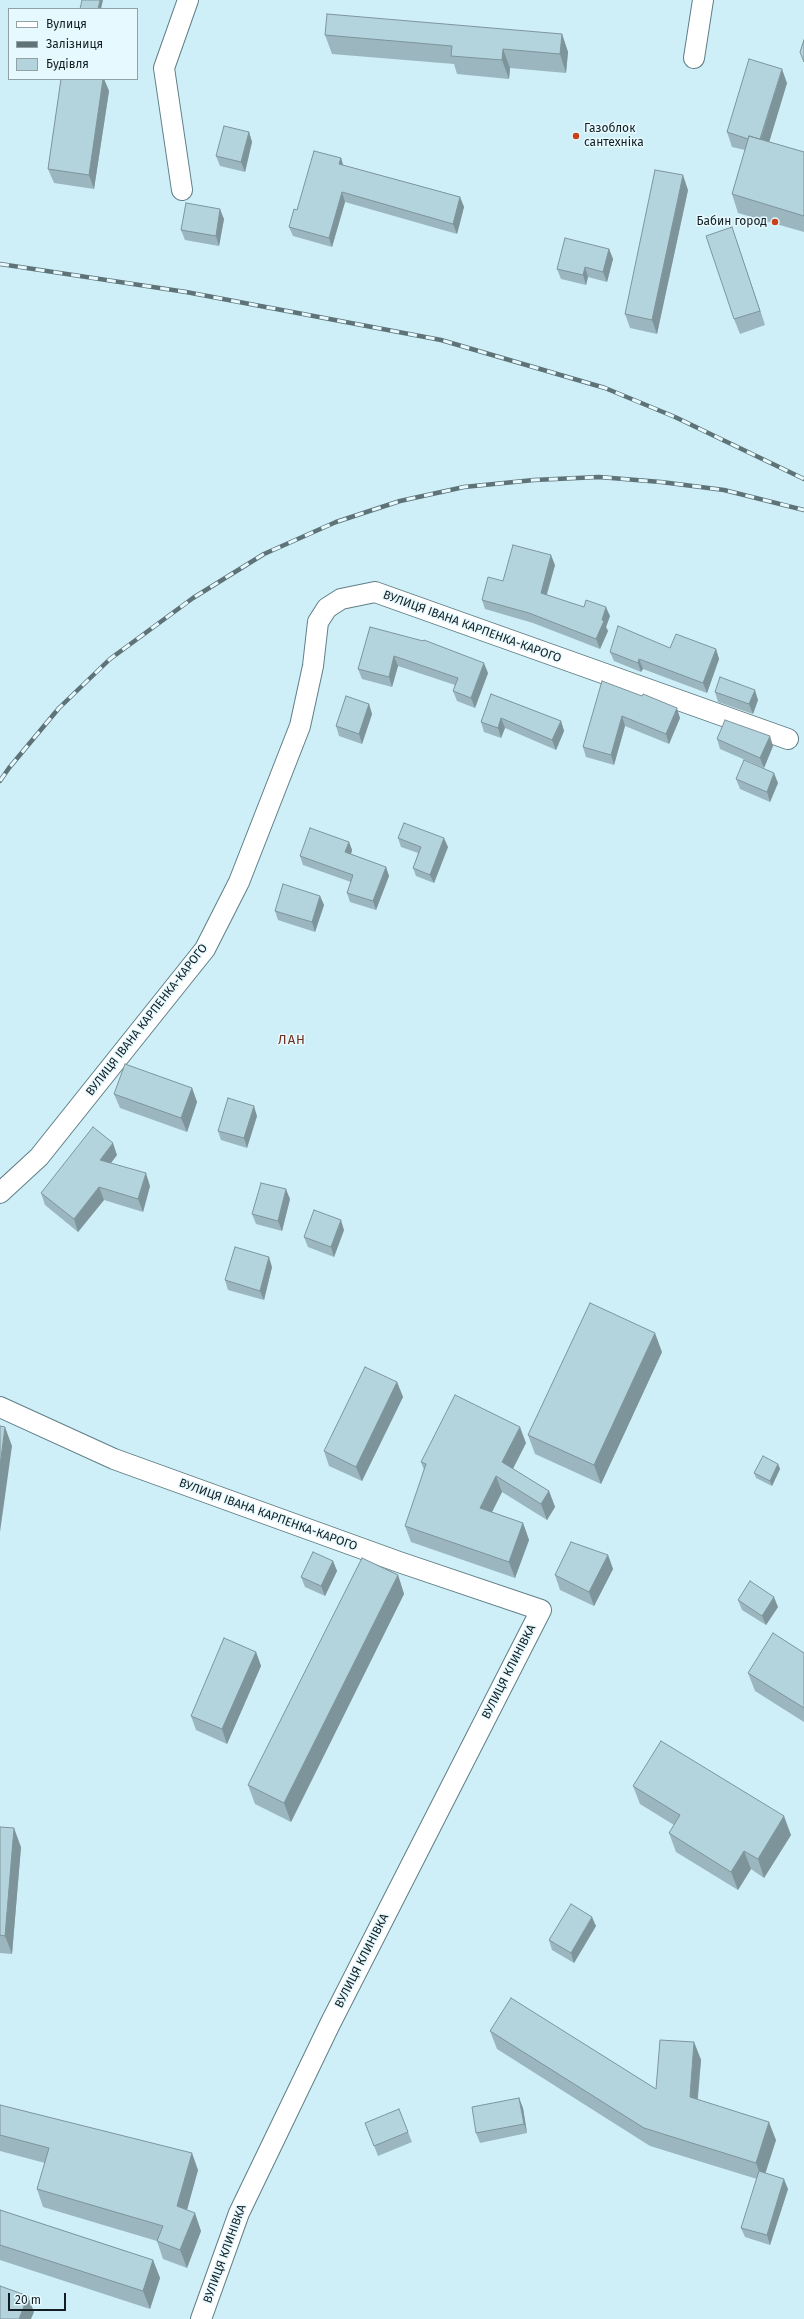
<!DOCTYPE html>
<html>
<head>
<meta charset="utf-8">
<style>
	body { margin:0 }
	#map { position:relative; width:804px; height:2319px; overflow:hidden; background:#ceeff7; font-family:"Fira Sans",sans-serif }
	canvas { display:block }
	.legend { position:absolute; left:8px; top:8px; width:130px; height:72px; box-sizing:border-box; background:#e6f9ff; border:1px solid #91a1a6; margin:0; padding:5px 7px; list-style:none; font-size:12px; color:#121e21 }
	.legend li { display:flex; align-items:center; gap:8px; height:20px }
	.legend b { width:20px; border:1px solid #91a1a6 }
	.scale { position:absolute; left:8px; top:2293px; width:58px; height:18px; box-sizing:border-box; border:2px solid #121e21; border-top:0; padding-left:5px; font-size:12px; line-height:14px; white-space:nowrap; color:#121e21; -webkit-text-stroke:3px #e6f9ff; paint-order:stroke }
</style>
</head>
<body>
<div id="map">
<canvas width="804" height="2319"></canvas>
<ul class="legend">
<li><b style="height:5px;background:#fff"></b>Вулиця</li>
<li><b style="height:5px;background:#5e7378"></b>Залізниця</li>
<li><b style="height:11px;background:#b4d4dd"></b>Будівля</li>
</ul>
<div class="scale">20 m</div>
</div>
<script>
const context = document.querySelector('canvas').getContext('2d');
context.lineJoin = 'round';
const toPath = rows => new Path2D(rows.map(r => 'M' + r).join(''));
function trace(path, color, width, dash) { context.strokeStyle = color; context.lineWidth = width; context.lineCap = dash ? 'butt' : 'round'; context.setLineDash(dash || []); context.stroke(path); }
function fillPath(path, color) { context.fillStyle = color; context.fill(path, 'evenodd'); }
function write(font, color, halo, rows, align = 'center') {
  context.font = font + ' "Fira Sans",sans-serif'; context.lineWidth = 3; context.setLineDash([]); context.textBaseline = 'middle'; context.strokeStyle = halo; context.fillStyle = color; for (const [text, x, y, turn = 0] of rows) {
    context.save(); context.translate(x, y); context.rotate((+turn || 0) * Math.PI / 180); context.textAlign = isNaN(turn) ? turn : align; if (halo) context.strokeText(text, 0, 0); context.fillText(text, 0, 0); context.restore();
  }
}
const street = toPath([
	[694,58,703,0],
	[182,190,164,68,188,0],
	[0,1193,39,1157,205,949,239,882,300,726,313,666,318,622,327,608,341,599,375,592,788,739],
	[0,1407,114,1459,399,1562,541,1610,330,2024,239,2213,201,2319]
]);
trace(street, '#607e86', 22);
trace(street, '#fff', 20);
const rail = toPath([
	[0,264,186,292,441,340,605,388,675,417,804,479],
	[0,781,9,768,59,708,110,659,193,598,264,554,336,522,400,501,464,487,534,480,599,477,661,482,724,490,804,510]
]);
trace(rail, '#5e7378', 4.5);
trace(rail, '#e6f9ff', 3, [9]);
fillPath(toPath([
	[562,34,568,52,566,73,510,68,509,79,457,74,454,64,332,54,325,35],
	[61,79,104,79,109,91,94,189,54,183,48,169],
	[787,83,769,142,804,152,804,232,738,213,732,194,745,150,732,147,727,132],
	[249,132,252,142,245,172,220,166,216,156],
	[341,158,343,165,460,197,464,207,457,234,345,202,332,247,293,236,289,227,297,210],
	[688,190,657,334,630,328,625,314],
	[224,219,219,246,185,240,181,230],
	[737,242,765,325,740,334,734,319],
	[609,249,613,259,607,282,588,277,586,285,561,279,557,269],
	[555,565,547,595,610,616,606,627,608,631,600,649,533,623,485,609,482,600,503,581],
	[370,627,488,673,475,708,457,701,453,691,455,685,398,666,392,687,362,679,358,669],
	[670,648,716,649,719,659,707,693,643,669,641,672,614,661,610,652],
	[715,692,758,700,753,714,718,702],
	[491,694,561,721,564,731,556,750,505,728,501,738,484,732,481,722],
	[642,696,680,718,669,744,625,726,614,765,586,757,583,747],
	[369,704,372,714,362,744,339,736,336,726],
	[717,739,773,746,764,768,720,749],
	[736,779,778,783,770,802,740,789],
	[398,838,448,847,434,883,416,876,413,868,418,853,401,847],
	[349,842,352,850,351,854,386,867,389,876,376,910,350,902,347,893,351,882,303,865,300,856],
	[320,896,324,905,315,932,278,920,275,911],
	[192,1088,197,1102,187,1132,120,1108,114,1094],
	[257,1116,247,1148,221,1140,218,1131],
	[117,1155,111,1163,150,1186,143,1212,104,1200,78,1232,45,1205,41,1193],
	[290,1199,282,1231,256,1224,252,1214],
	[344,1230,334,1257,308,1247,304,1237],
	[272,1267,264,1300,228,1290,225,1280],
	[662,1352,601,1484,535,1454,528,1435],
	[397,1382,403,1397,362,1481,329,1466,324,1451],
	[526,1443,513,1469,549,1491,555,1507,547,1520,502,1492,492,1512,523,1523,529,1540,515,1578,411,1542,405,1526,424,1470,421,1462],
	[778,1464,780,1469,772,1486,756,1478,754,1473],
	[608,1555,613,1569,594,1606,560,1590,555,1575],
	[333,1561,337,1571,325,1596,305,1587,301,1577],
	[398,1575,404,1594,291,1822,255,1804,248,1785],
	[738,1600,778,1607,766,1625,742,1610],
	[256,1652,261,1666,227,1744,196,1730,191,1716],
	[804,1653,804,1722,755,1691,748,1673],
	[633,1786,791,1835,764,1878,751,1869,738,1890,676,1852,669,1833,674,1825,640,1804],
	[0,1827,21,1847,12,1954,0,1953],
	[596,1926,574,1963,552,1950,549,1940],
	[490,2031,656,2089,694,2042,701,2060,698,2099,776,2140,765,2173,788,2189,770,2245,745,2237,741,2228,757,2179,650,2146,497,2049],
	[519,2098,523,2108,527,2133,480,2143,476,2133],
	[0,2105,198,2170,187,2210,201,2231,187,2268,163,2259,157,2241,43,2207,37,2189,45,2163,0,2151],
	[365,2123,408,2132,412,2142,378,2156],
	[0,2210,153,2260,160,2278,150,2309,0,2260]
]), '#9bb6be');
fillPath(toPath([
	[100,0,103,0,101,9,98,9],
	[562,34,568,52,566,73,560,54],
	[503,49,510,68,509,79,502,60],
	[782,69,787,83,765,156,760,142],
	[103,79,104,79,109,91,94,189,89,175],
	[249,132,252,142,245,172,241,162],
	[341,158,344,168,339,164],
	[683,175,688,190,657,334,652,320],
	[342,192,345,202,332,247,329,238],
	[460,197,464,207,457,234,453,224],
	[220,209,224,219,219,246,216,236],
	[732,227,737,242,765,325,760,311],
	[609,249,613,259,607,282,603,272],
	[585,267,588,277,586,285,583,275],
	[551,555,555,565,544,603,541,593],
	[606,607,610,616,606,627,608,631,600,649,596,639],
	[716,649,719,659,707,693,703,683],
	[394,656,398,666,392,687,389,677],
	[639,659,643,669,641,672,638,663],
	[484,663,488,673,475,708,471,698],
	[755,690,758,700,753,714,749,704],
	[369,704,372,714,362,744,359,734],
	[677,708,680,718,669,744,666,734],
	[622,716,625,726,614,765,611,755],
	[501,718,505,728,501,738,498,728],
	[561,721,564,731,556,750,552,740],
	[770,736,773,746,764,768,760,758],
	[774,773,778,783,770,802,767,792],
	[444,838,448,847,434,883,430,875],
	[349,842,352,850,349,861,345,852],
	[386,867,389,876,376,910,373,901],
	[320,896,324,905,315,932,312,922],
	[192,1088,197,1102,187,1132,181,1118],
	[254,1106,257,1116,247,1148,244,1138],
	[113,1143,117,1155,104,1172,100,1160],
	[146,1173,150,1186,143,1212,138,1199],
	[99,1187,104,1200,78,1232,74,1219],
	[286,1189,290,1199,282,1231,278,1221],
	[341,1220,344,1230,334,1257,331,1247],
	[269,1257,272,1267,264,1300,260,1291],
	[655,1333,662,1352,601,1484,594,1465],
	[397,1382,403,1397,362,1481,356,1467],
	[5,1427,12,1446,0,1532,0,1466],
	[520,1427,526,1443,508,1478,502,1462],
	[778,1464,780,1469,772,1486,770,1481],
	[496,1476,502,1492,486,1524,480,1508],
	[549,1491,555,1507,547,1520,541,1504],
	[523,1523,529,1540,515,1578,509,1562],
	[608,1555,613,1569,594,1606,589,1592],
	[333,1561,337,1571,325,1596,321,1586],
	[398,1575,404,1594,291,1822,284,1803],
	[774,1597,778,1607,766,1625,762,1616],
	[256,1652,261,1666,227,1744,222,1729],
	[784,1816,791,1835,764,1878,758,1859],
	[14,1828,21,1847,12,1954,5,1936],
	[744,1851,751,1869,738,1890,731,1872],
	[592,1917,596,1926,574,1963,571,1953],
	[694,2042,701,2060,696,2114,690,2097],
	[519,2098,523,2108,527,2133,524,2124],
	[769,2122,776,2140,763,2181,756,2163],
	[192,2153,198,2170,183,2224,177,2206],
	[784,2179,788,2189,770,2245,767,2235],
	[195,2213,201,2231,187,2268,180,2250],
	[153,2260,160,2278,150,2309,143,2291],
	[28,2296,34,2312,31,2319,19,2319]
]), '#7e949b');
const building = toPath([
	[82,0,100,0,98,9,80,9,82,0],
	[327,14,562,34,560,54,503,49,502,60,451,56,452,46,325,35,327,14],
	[804,40,804,62,800,52,804,40],
	[749,59,782,69,760,139,749,136,748,139,727,132,749,59],
	[61,79,103,79,89,175,48,169,61,79],
	[224,126,249,132,241,162,216,156,224,126],
	[749,136,804,152,804,216,732,194,749,136],
	[314,151,341,158,339,164,460,197,453,224,342,192,329,238,289,227,294,209,297,210,314,151],
	[655,170,683,175,652,320,625,314,655,170],
	[186,203,220,209,216,236,181,230,186,203],
	[732,227,760,311,734,319,706,236,732,227],
	[565,238,609,249,603,272,585,267,583,275,557,269,565,238],
	[513,545,551,555,541,593,584,607,586,600,606,607,602,620,604,621,596,639,529,613,482,600,488,577,503,581,513,545],
	[618,626,670,648,676,634,716,649,703,683,639,659,638,663,610,652,618,626],
	[370,627,423,641,424,640,484,663,471,698,453,691,458,678,394,656,389,677,358,669,370,627],
	[720,677,755,690,749,704,715,692,720,677],
	[602,681,642,696,643,694,677,708,666,734,622,716,611,755,583,747,602,681],
	[491,694,561,721,552,740,501,718,498,728,481,722,491,694],
	[346,696,369,704,359,734,336,726,346,696],
	[725,720,770,736,760,758,717,739,725,720],
	[744,760,774,773,767,792,736,779,744,760],
	[404,823,444,838,430,875,413,868,421,847,398,838,404,823],
	[310,828,349,842,345,852,386,867,373,901,347,893,353,875,300,856,310,828],
	[283,884,320,896,312,922,275,911,283,884],
	[125,1064,192,1088,181,1118,114,1094,125,1064],
	[228,1098,254,1106,244,1138,218,1131,228,1098],
	[93,1127,113,1143,100,1160,146,1173,138,1199,99,1187,74,1219,41,1193,93,1127],
	[261,1183,286,1189,278,1221,252,1214,261,1183],
	[314,1210,341,1220,331,1247,304,1237,314,1210],
	[235,1247,269,1257,260,1291,225,1280,235,1247],
	[590,1303,655,1333,594,1465,528,1435,590,1303],
	[365,1367,397,1382,356,1467,324,1451,365,1367],
	[455,1395,520,1427,502,1462,549,1491,541,1504,496,1476,480,1508,523,1523,509,1562,405,1526,426,1464,421,1462,455,1395],
	[0,1426,5,1427,0,1466,0,1426],
	[763,1456,778,1464,770,1481,754,1473,763,1456],
	[571,1542,608,1555,589,1592,555,1575,571,1542],
	[313,1552,333,1561,321,1586,301,1577,313,1552],
	[362,1558,398,1575,284,1803,248,1785,362,1558],
	[750,1581,774,1597,762,1616,738,1600,750,1581],
	[773,1633,804,1653,804,1708,748,1673,773,1633],
	[224,1638,256,1652,222,1729,191,1716,224,1638],
	[661,1741,784,1816,758,1859,744,1851,731,1872,669,1833,680,1815,633,1786,661,1741],
	[0,1827,14,1828,5,1936,0,1935,0,1827],
	[571,1904,592,1917,571,1953,549,1940,571,1904],
	[511,1998,656,2089,660,2040,694,2042,690,2097,769,2122,756,2163,644,2128,490,2031,511,1998],
	[519,2098,524,2124,476,2133,472,2107,519,2098],
	[0,2105,192,2153,177,2206,195,2213,180,2250,157,2241,163,2226,37,2189,49,2148,0,2135,0,2105],
	[399,2109,408,2132,374,2146,365,2123,399,2109],
	[759,2171,784,2179,767,2235,741,2228,759,2171],
	[0,2210,153,2260,143,2291,0,2245,0,2210],
	[0,2286,28,2296,19,2319,0,2319,0,2286]
]);
fillPath(building, '#b4d4dd');
trace(building, '#7e949b', 1);
for (const [x, y, r, color] of [
	[576,136,4,"#c9401a"],
	[775,222,4,"#c9401a"]
]) { const dot = new Path2D(); dot.arc(x, y, r, 0, 2 * Math.PI); context.fillStyle = color; context.fill(dot); trace(dot, '#e6f9ff', 1.5); }
write('12px', '#121e21', '#e6f9ff', [
	["Газоблок",584,129],
	["сантехніка",584,143],
	["Бабин город",767,222,"right"]
], 'left');
write('12px', '#121e21', '#e6f9ff', [
	["ВУЛИЦЯ ІВАНА КАРПЕНКА-КАРОГО",472,627,20],
	["ВУЛИЦЯ ІВАНА КАРПЕНКА-КАРОГО",147,1020,-52],
	["ВУЛИЦЯ ІВАНА КАРПЕНКА-КАРОГО",268,1515,20],
	["ВУЛИЦЯ КЛИНІВКА",509,1672,-63],
	["ВУЛИЦЯ КЛИНІВКА",362,1961,-63],
	["ВУЛИЦЯ КЛИНІВКА",225,2254,-70]
]);
context.letterSpacing = '1px';
write('13px', '#702d1c', '#e6f9ff', [
	["ЛАН",292,1040]
]);
context.letterSpacing = '0px';
</script>
</body>
</html>
